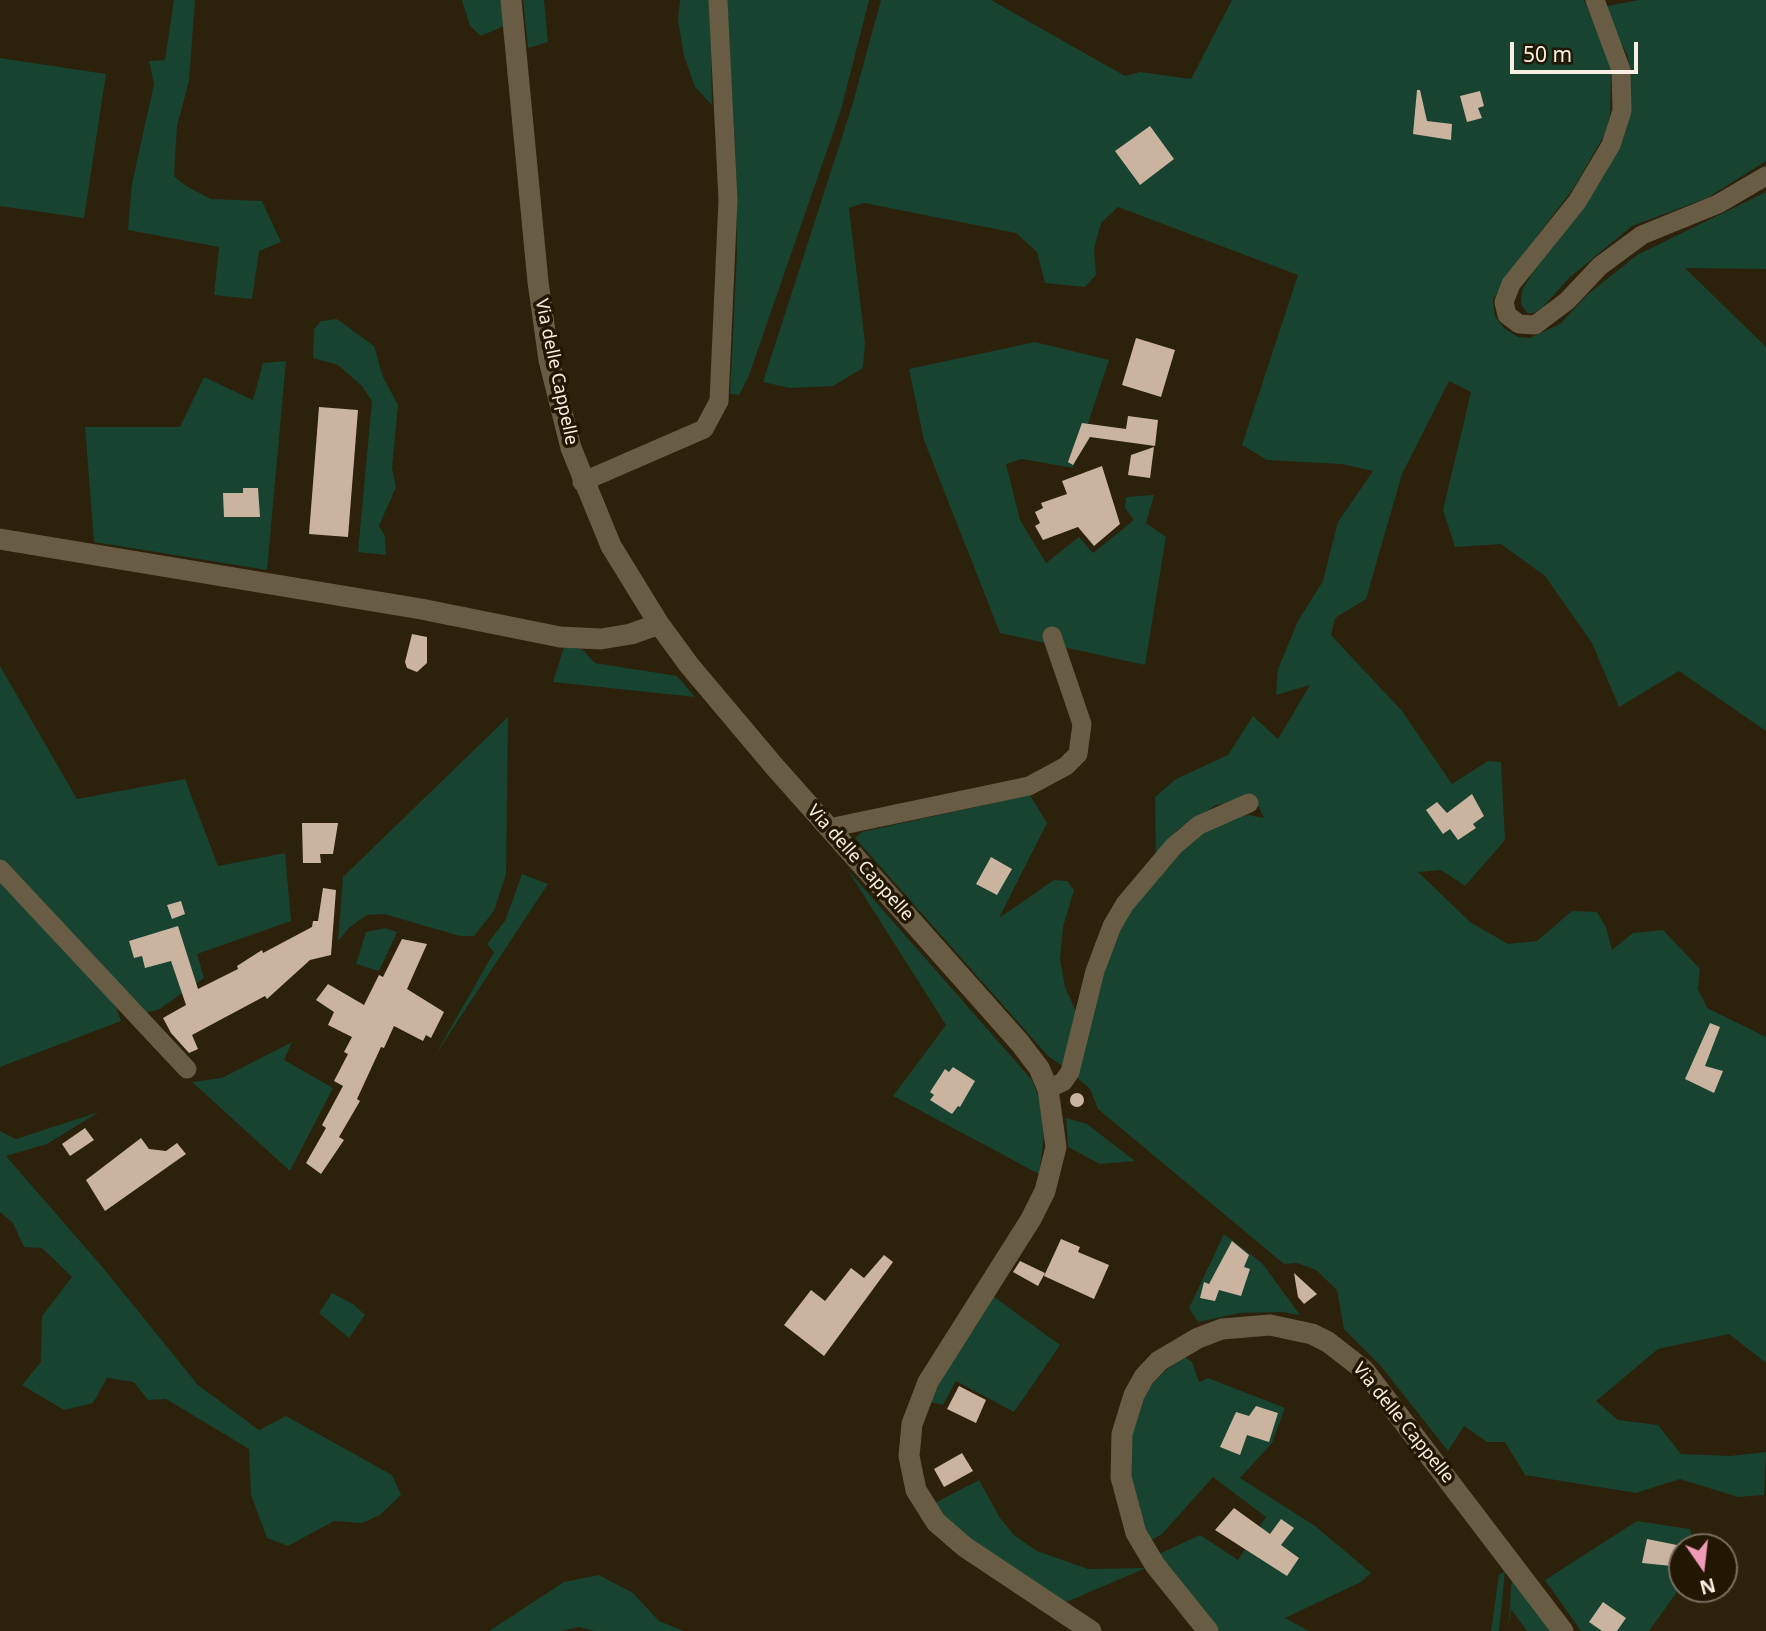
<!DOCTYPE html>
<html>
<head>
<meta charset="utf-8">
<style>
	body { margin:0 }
	#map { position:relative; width:1766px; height:1631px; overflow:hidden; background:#2c210b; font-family:"Noto Sans",sans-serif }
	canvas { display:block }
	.north { position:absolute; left:1668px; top:1533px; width:70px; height:70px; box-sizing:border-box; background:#221703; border:2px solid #776e5c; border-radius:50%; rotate:166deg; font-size:19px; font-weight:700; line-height:28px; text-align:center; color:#f7f0e2 }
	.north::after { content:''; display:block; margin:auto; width:24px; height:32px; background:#f09ab7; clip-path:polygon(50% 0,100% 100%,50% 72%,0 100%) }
	.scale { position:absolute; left:1510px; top:42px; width:128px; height:32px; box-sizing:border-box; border:4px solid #f7f0e2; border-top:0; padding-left:9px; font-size:21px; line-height:24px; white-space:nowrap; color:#f7f0e2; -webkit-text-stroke:5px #221703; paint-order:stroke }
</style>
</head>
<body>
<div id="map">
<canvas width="1766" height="1631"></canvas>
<div class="north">N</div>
<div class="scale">50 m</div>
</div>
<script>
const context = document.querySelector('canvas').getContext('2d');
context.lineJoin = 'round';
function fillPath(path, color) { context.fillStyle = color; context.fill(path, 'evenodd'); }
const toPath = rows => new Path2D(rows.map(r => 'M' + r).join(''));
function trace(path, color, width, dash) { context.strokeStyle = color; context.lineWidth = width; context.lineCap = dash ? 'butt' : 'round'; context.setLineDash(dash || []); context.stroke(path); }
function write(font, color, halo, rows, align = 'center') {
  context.font = font + ' "Noto Sans",sans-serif'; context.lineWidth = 7; context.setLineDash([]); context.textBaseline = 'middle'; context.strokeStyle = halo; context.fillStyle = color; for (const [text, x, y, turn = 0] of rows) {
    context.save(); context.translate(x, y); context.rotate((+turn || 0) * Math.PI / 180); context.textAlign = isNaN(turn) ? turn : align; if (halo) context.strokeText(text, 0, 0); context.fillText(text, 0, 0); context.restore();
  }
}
fillPath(toPath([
	[174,0,195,0,189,81,177,126,174,176,186,186,211,199,262,201,281,242,259,251,252,299,214,295,219,247,128,230,132,183,154,84,149,61,165,60],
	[462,0,502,0,504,26,481,36,470,26],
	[523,0,544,0,548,42,528,48],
	[680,0,710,0,712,105,695,87,684,56,678,20],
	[726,0,869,0,841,110,748,378,739,395,730,394,737,253,735,143],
	[881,0,991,0,1125,76,1140,72,1191,79,1232,0,1584,0,1611,65,1610,116,1605,134,1573,189,1505,278,1493,300,1495,316,1505,329,1518,337,1530,338,1560,324,1587,295,1637,255,1766,192,1766,269,1685,268,1766,347,1766,731,1679,671,1619,707,1592,643,1545,576,1501,544,1455,547,1443,510,1471,392,1449,381,1402,474,1366,599,1335,618,1331,635,1402,711,1452,784,1488,761,1501,762,1505,840,1465,886,1441,870,1418,872,1470,922,1508,944,1537,941,1572,911,1597,912,1606,927,1612,950,1633,933,1663,930,1700,969,1698,989,1707,1008,1766,1037,1766,1363,1729,1334,1658,1349,1596,1401,1618,1420,1658,1425,1681,1454,1730,1456,1766,1452,1764,1495,1738,1497,1680,1479,1636,1493,1525,1475,1505,1442,1487,1442,1464,1426,1448,1451,1380,1365,1344,1329,1337,1290,1316,1270,1297,1263,1284,1264,1098,1109,1090,1089,1073,1074,1118,926,1190,839,1228,819,1248,815,1264,818,1254,797,1216,805,1177,830,1156,855,1155,797,1176,779,1228,755,1253,716,1278,739,1310,685,1276,695,1278,669,1298,621,1323,581,1338,522,1373,471,1341,464,1267,460,1242,445,1298,275,1118,207,1101,223,1094,249,1096,275,1085,287,1045,283,1037,252,1016,233,864,203,849,208,865,343,863,368,833,386,790,388,763,382,852,106],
	[1639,0,1766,0,1766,161,1707,198,1632,226,1569,278,1543,307,1534,313,1527,313,1521,304,1522,290,1627,122,1631,73,1627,54,1613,28,1607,6],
	[0,58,106,74,84,218,0,206],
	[337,319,374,346,383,377,398,405,392,468,396,487,379,526,385,536,386,555,358,552,372,401,362,386,338,365,313,358,314,329,321,321],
	[1035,342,1109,360,1073,468,1022,459,1006,464,1020,520,1046,563,1079,537,1093,553,1134,520,1125,508,1126,497,1154,495,1146,523,1166,537,1145,665,1000,633,924,440,909,369],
	[286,361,267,570,94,542,85,427,180,427,204,377,253,400,263,363],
	[564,647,582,649,595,663,677,676,695,697,553,682],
	[0,666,77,799,185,779,218,866,285,853,291,921,197,954,204,978,158,1010,148,1012,140,1010,0,860],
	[508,717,506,874,494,911,474,936,460,936,384,914,367,915,350,927,338,941,343,877],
	[1030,795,1047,823,999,918,1054,880,1067,881,1074,890,1063,927,1060,959,1065,987,1078,1016,1067,1069,1048,1056,855,838,862,832],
	[847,869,1032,1080,1039,1098,1044,1136,1039,1174,893,1096,946,1025],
	[522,874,548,884,434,1057,494,952,487,944,505,921],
	[0,880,111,994,121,1021,0,1067],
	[385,928,397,932,379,971,356,964,366,932],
	[292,1042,284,1060,333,1088,290,1171,192,1082,222,1078],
	[99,1112,47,1144,6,1156,104,1269,198,1385,259,1430,286,1416,392,1475,401,1495,380,1515,362,1523,334,1521,288,1546,267,1538,251,1495,249,1449,166,1399,148,1400,134,1382,107,1378,93,1403,64,1410,22,1385,41,1362,42,1316,72,1277,42,1248,24,1247,13,1223,0,1212,0,1131,16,1139],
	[1066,1118,1087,1124,1135,1161,1100,1164,1068,1147],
	[1224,1234,1262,1263,1300,1315,1282,1312,1240,1313,1198,1322,1189,1308],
	[332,1293,353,1304,365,1315,349,1338,319,1313],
	[993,1296,1060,1345,1014,1412,956,1381,943,1405,931,1402,936,1384],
	[1185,1357,1192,1362,1199,1382,1208,1378,1285,1408,1272,1443,1240,1478,1315,1526,1371,1573,1361,1582,1285,1618,1309,1631,1217,1631,1157,1555,1200,1535,1238,1560,1266,1517,1213,1477,1162,1534,1150,1541,1130,1480,1130,1437,1146,1392,1162,1373],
	[979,1480,1000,1518,1014,1535,1037,1551,1088,1569,1146,1568,1064,1603,977,1544,944,1516,935,1503],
	[1637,1521,1690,1529,1695,1547,1682,1547,1682,1585,1649,1631,1581,1631,1545,1580],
	[1505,1571,1499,1631,1491,1631,1499,1575],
	[599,1575,633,1593,659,1621,684,1631,594,1631,579,1627,561,1631,489,1631,564,1582],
	[1512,1577,1552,1631,1527,1631,1511,1609,1508,1631]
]), '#174330');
fillPath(toPath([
	[1417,90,1420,90,1427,121,1452,124,1451,140,1413,134],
	[1480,91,1484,106,1478,108,1482,118,1467,122,1460,96],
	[1150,126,1174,159,1140,185,1115,151],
	[1136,338,1175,350,1161,397,1122,385],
	[319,407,358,410,348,537,309,534],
	[1128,416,1158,420,1155,446,1090,437,1073,465,1068,462,1082,423,1126,429],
	[1154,447,1150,478,1128,475,1131,455],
	[1102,466,1120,524,1094,546,1078,527,1043,540,1035,526,1040,523,1035,512,1043,508,1041,503,1067,494,1062,481],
	[243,488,258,488,260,517,224,517,223,493,243,493],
	[412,634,427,637,427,663,417,672,407,668,405,662],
	[1472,794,1484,816,1473,824,1476,828,1458,840,1450,829,1443,834,1426,810,1437,802,1447,813],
	[302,823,338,823,333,854,320,854,321,863,303,863],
	[991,857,1012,869,997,895,976,884],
	[323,888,336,890,331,955,310,960,267,999,265,996,192,1035,198,1049,189,1053,171,1033,163,1018,186,1005,171,961,145,968,142,956,134,958,129,941,178,926,198,989,238,969,237,966,262,950,263,953,312,927,313,921,318,921],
	[181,901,185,914,172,919,167,905],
	[402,939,427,944,407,989,444,1012,431,1038,426,1035,423,1041,394,1026,384,1048,381,1047,357,1099,360,1101,339,1137,344,1140,321,1174,306,1163,326,1128,322,1125,343,1086,334,1081,348,1054,344,1052,352,1037,328,1025,334,1012,316,1000,328,984,364,1005,379,975,383,977],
	[1710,1023,1720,1027,1705,1066,1723,1071,1714,1093,1685,1079],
	[953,1067,975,1081,960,1107,958,1106,952,1114,930,1100,934,1095,930,1092,945,1069,949,1072],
	'1070 1100a7 7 0 1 1 14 0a7 7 0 1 1-14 0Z',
	[85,1128,94,1140,70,1156,62,1144],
	[141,1138,149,1149,166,1151,177,1143,186,1154,105,1211,86,1180],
	[1061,1239,1080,1247,1078,1252,1109,1265,1094,1299,1044,1276],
	[1232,1241,1249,1255,1244,1267,1250,1269,1241,1296,1219,1290,1215,1301,1200,1298,1204,1282,1209,1284],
	[884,1255,893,1262,824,1356,784,1325,811,1290,825,1301,851,1268,864,1278],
	[1020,1261,1045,1273,1038,1286,1013,1272],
	[1294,1273,1317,1294,1304,1304,1298,1297],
	[959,1386,986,1400,976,1423,947,1409],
	[1256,1406,1278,1413,1269,1442,1247,1435,1240,1455,1220,1447,1236,1412,1249,1416],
	[962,1453,973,1471,944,1487,934,1469],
	[1234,1508,1270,1534,1281,1519,1294,1528,1281,1545,1299,1558,1287,1576,1215,1530],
	[1647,1539,1682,1546,1682,1567,1642,1563],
	[1603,1602,1626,1618,1617,1631,1602,1631,1589,1622]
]), '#cab49f');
trace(toPath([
	[1595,0,1621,70,1622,111,1611,145,1577,202,1511,284,1504,302,1507,315,1519,324,1535,325,1567,301,1600,266,1642,235,1718,204,1766,176],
	[582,482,704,429,719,401,728,200,718,0],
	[829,828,1029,786,1066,766,1078,754,1082,724,1052,636],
	[0,869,187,1069],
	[1048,1089,1063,1082,1070,1072,1095,971,1112,926,1125,904,1174,846,1199,825,1249,803]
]), '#685c45', 19);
trace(toPath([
	[511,0,538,282,549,360,571,448,611,546,659,624,689,665,774,766,1020,1043,1039,1068,1048,1089,1056,1147,1045,1191,1031,1219,928,1382,912,1424,909,1456,916,1490,936,1522,965,1547,1091,1631],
	[0,539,421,609,560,637,601,639,631,634,659,624],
	[1208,1631,1155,1565,1136,1533,1121,1477,1122,1434,1134,1395,1144,1377,1159,1361,1198,1338,1222,1329,1270,1325,1312,1334,1328,1342,1364,1370,1563,1631]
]), '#685c45', 21);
write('18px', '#f7f0e2', '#221703', [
	["Via delle Cappelle",556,372,78],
	["Via delle Cappelle",860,863,48],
	["Via delle Cappelle",1403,1423,51]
]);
</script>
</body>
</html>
